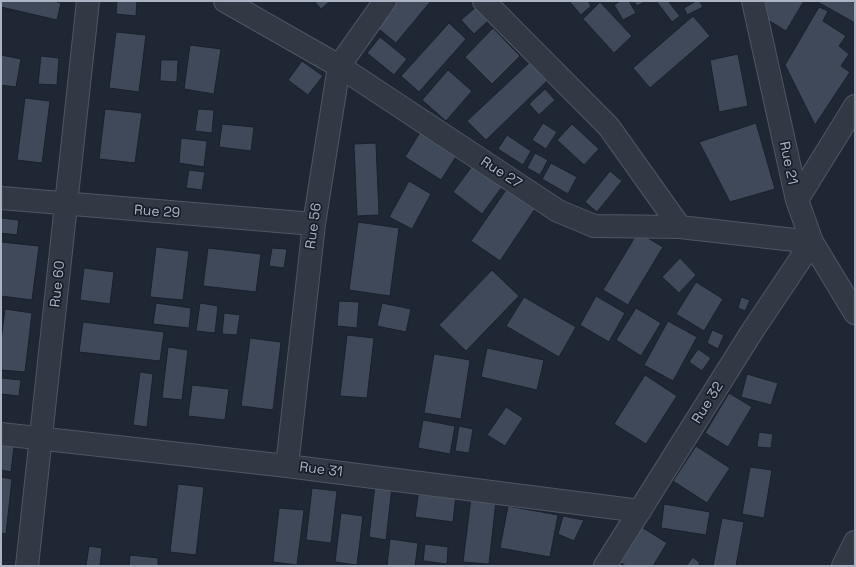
<!DOCTYPE html>
<html>
<head>
<meta charset="utf-8">
<style>
	body { margin:0 }
	#map { position:relative; width:856px; height:567px; overflow:hidden; background:#1f2735; font-family:"Space Grotesk",sans-serif }
	canvas { display:block }
	.frame { position:absolute; inset:0; border:2px solid #acb3c3; pointer-events:none }
</style>
</head>
<body>
<div id="map">
<canvas width="856" height="567"></canvas>
<div class="frame"></div>
</div>
<script>
const context = document.querySelector('canvas').getContext('2d');
context.lineJoin = 'round';
function fillPath(path, color) { context.fillStyle = color; context.fill(path, 'evenodd'); }
const toPath = rows => new Path2D(rows.map(r => 'M' + r).join(''));
function trace(path, color, width, dash) { context.strokeStyle = color; context.lineWidth = width; context.lineCap = dash ? 'butt' : 'round'; context.setLineDash(dash || []); context.stroke(path); }
function write(font, color, halo, rows, align = 'center') {
  context.font = font + ' "Space Grotesk",sans-serif'; context.lineWidth = 3.5; context.setLineDash([]); context.textBaseline = 'middle'; context.strokeStyle = halo; context.fillStyle = color; for (const [text, x, y, turn = 0] of rows) {
    context.save(); context.translate(x, y); context.rotate((+turn || 0) * Math.PI / 180); context.textAlign = isNaN(turn) ? turn : align; if (halo) context.strokeText(text, 0, 0); context.fillText(text, 0, 0); context.restore();
  }
}
const building = toPath([
	[1,1,54,1,61,3,57,20,1,7,1,1],
	[117,1,137,1,136,16,116,14,117,1],
	[314,1,330,1,321,9,314,1],
	[394,1,431,1,396,43,374,25,394,1],
	[569,1,588,1,591,6,581,15,569,1],
	[620,1,629,1,636,13,623,20,614,5,620,1],
	[634,1,646,1,637,6,634,1],
	[656,1,668,1,680,16,672,22,656,1],
	[696,1,699,1,703,7,687,15,684,8,696,1],
	[766,1,804,1,786,31,758,14,766,1],
	[816,1,851,1,855,3,855,23,816,1],
	[600,2,632,36,614,53,583,19,600,2],
	[476,7,488,21,474,34,461,20,476,7],
	[819,7,828,11,823,21,846,36,839,46,849,54,841,66,850,72,815,125,785,65,819,7],
	[693,16,710,36,650,88,633,68,693,16],
	[449,23,466,39,419,92,401,76,449,23],
	[493,28,520,56,492,84,465,57,493,28],
	[116,32,146,35,139,92,109,88,116,32],
	[380,37,407,59,394,75,367,53,380,37],
	[190,45,221,49,214,94,184,89,190,45],
	[738,54,748,106,719,112,710,60,738,54],
	[1,55,21,59,16,87,1,85,1,55],
	[41,56,59,58,57,85,38,84,41,56],
	[161,60,178,60,177,82,160,81,161,60],
	[302,61,323,76,308,95,288,80,302,61],
	[530,62,547,81,486,140,467,121,530,62],
	[448,70,472,91,446,121,422,100,448,70],
	[545,89,555,100,539,115,529,104,545,89],
	[25,98,50,101,42,163,17,160,25,98],
	[105,109,142,113,135,163,99,159,105,109],
	[198,109,214,110,212,133,195,131,198,109],
	[543,123,557,132,546,149,532,140,543,123],
	[756,123,775,189,730,202,699,142,756,123],
	[222,124,254,127,251,151,219,147,222,124],
	[572,124,599,149,584,165,557,140,572,124],
	[422,129,459,152,441,180,405,157,422,129],
	[507,135,531,151,523,165,498,149,507,135],
	[181,138,207,141,204,167,179,163,181,138],
	[376,143,379,215,357,216,354,144,376,143],
	[535,153,548,160,540,175,527,168,535,153],
	[551,163,577,177,568,194,542,179,551,163],
	[473,165,502,187,482,214,453,192,473,165],
	[189,170,205,172,202,190,186,188,189,170],
	[610,171,622,181,597,212,585,202,610,171],
	[409,181,431,194,412,229,389,217,409,181],
	[510,184,539,203,500,261,471,241,510,184],
	[1,218,19,220,17,235,1,233,1,218],
	[358,222,399,228,390,296,349,290,358,222],
	[638,232,663,247,628,305,603,290,638,232],
	[1,242,39,246,32,300,1,296,1,242],
	[156,247,189,251,183,300,150,297,156,247],
	[208,248,261,254,256,292,203,286,208,248],
	[272,248,287,249,284,268,269,266,272,248],
	[680,258,696,275,679,293,662,277,680,258],
	[84,268,114,272,110,304,80,300,84,268],
	[492,270,519,296,466,351,439,325,492,270],
	[696,282,723,299,704,331,676,314,696,282],
	[596,296,625,313,609,342,580,325,596,296],
	[524,297,576,327,559,357,506,326,524,297],
	[741,297,750,300,745,311,738,308,741,297],
	[339,301,359,302,357,328,337,326,339,301],
	[156,303,191,308,189,328,153,324,156,303],
	[200,303,218,306,215,333,196,331,200,303],
	[382,303,411,309,406,332,377,326,382,303],
	[636,308,661,323,641,356,616,340,636,308],
	[5,309,32,313,25,372,1,370,1,341,5,309],
	[224,313,240,315,237,335,222,334,224,313],
	[668,321,697,337,673,381,644,365,668,321],
	[83,322,164,332,160,361,79,352,83,322],
	[712,330,724,335,718,349,707,343,712,330],
	[347,335,374,338,367,398,340,396,347,335],
	[250,338,281,342,273,410,241,406,250,338],
	[168,347,188,350,182,400,162,398,168,347],
	[487,348,544,360,537,390,481,377,487,348],
	[698,349,711,358,702,371,689,362,698,349],
	[434,354,470,360,461,419,424,413,434,354],
	[140,372,153,374,147,427,133,425,140,372],
	[747,374,778,383,771,405,741,397,747,374],
	[645,375,677,396,646,444,614,424,645,375],
	[1,378,21,380,19,396,1,394,1,378],
	[192,385,229,389,225,420,188,416,192,385],
	[729,393,752,407,728,447,705,433,729,393],
	[506,407,523,418,505,446,487,435,506,407],
	[423,420,455,426,450,454,418,448,423,420],
	[459,426,473,429,469,453,455,451,459,426],
	[759,432,773,434,771,448,757,447,759,432],
	[1,444,14,446,11,472,1,470,1,444],
	[696,446,730,468,707,503,673,481,696,446],
	[750,467,772,470,764,518,742,514,750,467],
	[1,477,12,479,6,534,1,533,1,477],
	[178,484,204,487,196,555,170,552,178,484],
	[375,485,392,487,386,540,369,537,375,485],
	[312,488,337,491,331,543,306,540,312,488],
	[419,490,456,494,453,522,415,517,419,490],
	[471,498,496,501,489,564,463,562,471,498],
	[664,504,710,512,706,535,661,528,664,504],
	[508,506,558,515,550,557,500,548,508,506],
	[279,508,304,510,297,565,273,562,279,508],
	[341,513,363,516,357,565,335,562,341,513],
	[563,516,584,520,574,541,558,534,563,516],
	[722,518,744,522,736,566,713,566,722,518],
	[640,526,667,543,653,566,626,566,618,561,640,526],
	[390,539,418,543,415,566,387,566,390,539],
	[425,544,448,547,447,564,423,561,425,544],
	[1,546,3,546,1,565,1,546],
	[89,546,102,548,100,566,86,566,89,546],
	[130,555,158,558,158,566,129,566,130,555],
	[693,557,700,563,698,566,686,566,693,557]
]);
fillPath(building, '#40495a');
trace(building, '#1a202c', 1);
const minor = toPath([
	[225,1,339,66,558,211,594,226,680,227,812,242,753,330,605,566],
	[484,1,609,127,680,227],
	[753,1,797,200,812,242,855,313],
	[1,198,314,224],
	[797,200,855,106],
	[1,434,287,466,640,511],
	[287,466,314,224,339,66,385,1],
	[27,566,88,1],
	[843,566,855,542]
]);
trace(minor, '#505664', 24);
trace(minor, '#323945', 22);
write('14px', '#acb3c3', '#181e29', [
	["Rue 21",788,163,78],
	["Rue 27",501,173,33],
	["Rue 29",157,212,4],
	["Rue 56",314,226,-82],
	["Rue 60",58,284,-84],
	["Rue 32",708,403,-58],
	["Rue 31",321,470,7]
]);
</script>
</body>
</html>
